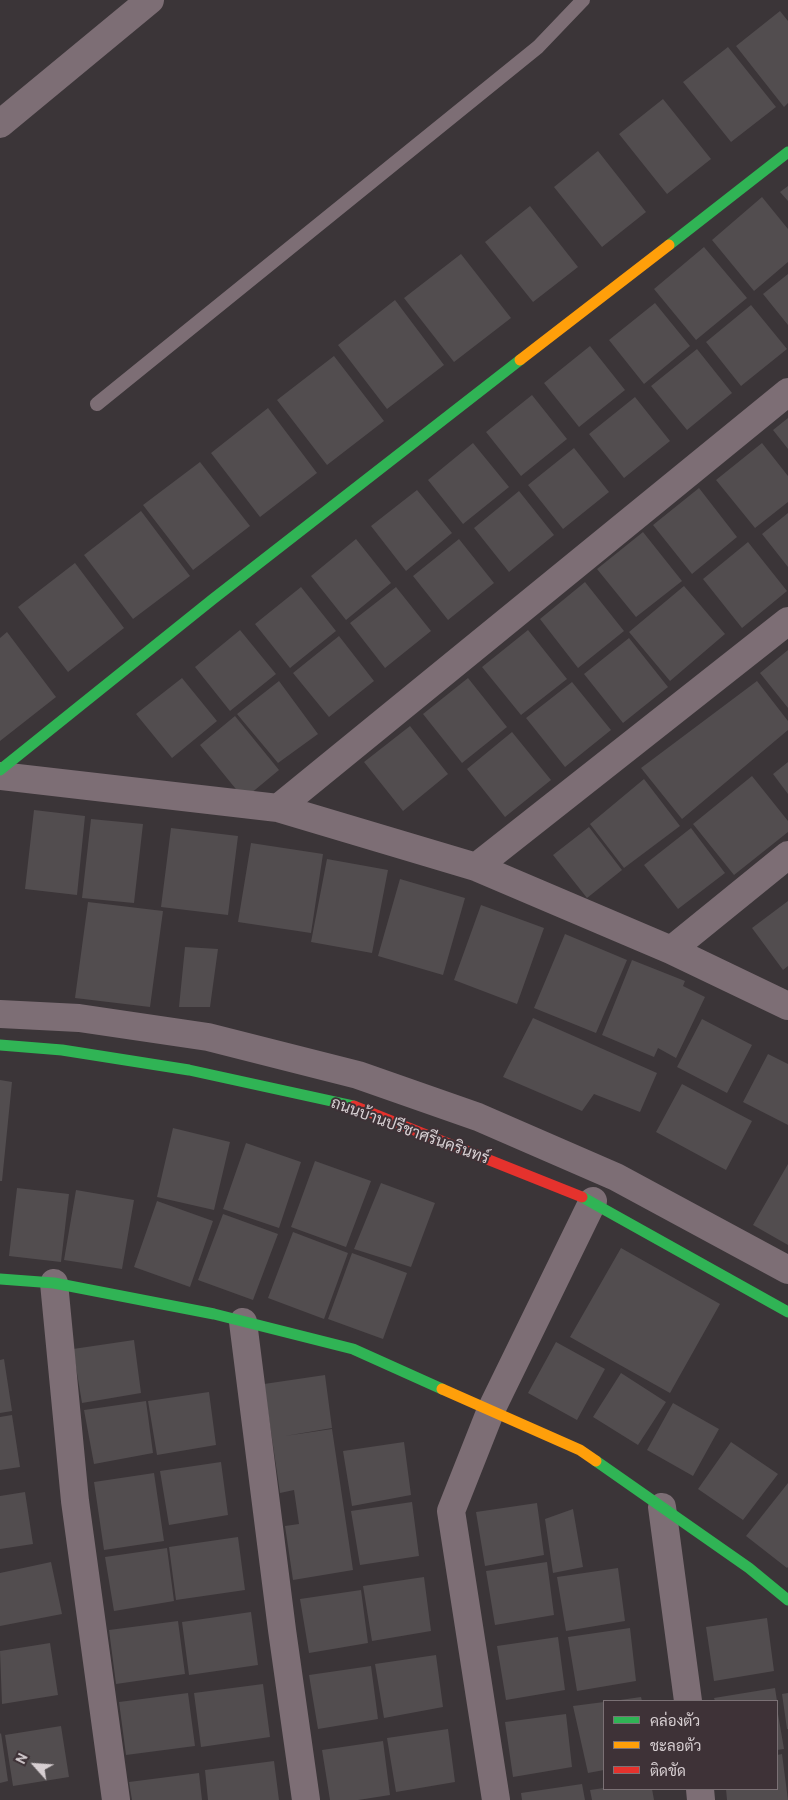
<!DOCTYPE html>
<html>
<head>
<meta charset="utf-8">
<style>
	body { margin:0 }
	#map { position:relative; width:788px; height:1800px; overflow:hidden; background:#3b3538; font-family:Cabin,Sarabun,sans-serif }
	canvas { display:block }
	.legend { position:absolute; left:603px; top:1700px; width:175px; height:90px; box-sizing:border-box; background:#3e3237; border:1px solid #7b7175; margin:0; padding:6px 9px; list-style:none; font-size:15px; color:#d7cfd2 }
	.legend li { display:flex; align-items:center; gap:10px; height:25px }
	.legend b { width:25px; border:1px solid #7b7175 }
	.north { position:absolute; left:10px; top:1740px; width:50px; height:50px; -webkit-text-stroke:4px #3e3237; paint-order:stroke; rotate:296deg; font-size:14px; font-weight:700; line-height:20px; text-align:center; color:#d7cfd2 }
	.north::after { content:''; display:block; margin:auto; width:18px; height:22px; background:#d7cfd2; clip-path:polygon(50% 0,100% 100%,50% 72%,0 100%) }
</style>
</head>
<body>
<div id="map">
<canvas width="788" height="1800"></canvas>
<ul class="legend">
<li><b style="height:6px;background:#30b455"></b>คล่องตัว</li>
<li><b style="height:6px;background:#ff9f0a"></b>ชะลอตัว</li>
<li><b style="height:6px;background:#e5322d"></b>ติดขัด</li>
</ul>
<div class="north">N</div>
</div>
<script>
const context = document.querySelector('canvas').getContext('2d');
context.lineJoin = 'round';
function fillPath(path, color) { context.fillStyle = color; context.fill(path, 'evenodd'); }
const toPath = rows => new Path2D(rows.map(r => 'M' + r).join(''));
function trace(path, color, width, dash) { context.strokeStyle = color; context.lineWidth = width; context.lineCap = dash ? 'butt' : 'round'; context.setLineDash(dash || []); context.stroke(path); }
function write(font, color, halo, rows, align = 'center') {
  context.font = font + ' Cabin,Sarabun,sans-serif'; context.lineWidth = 4; context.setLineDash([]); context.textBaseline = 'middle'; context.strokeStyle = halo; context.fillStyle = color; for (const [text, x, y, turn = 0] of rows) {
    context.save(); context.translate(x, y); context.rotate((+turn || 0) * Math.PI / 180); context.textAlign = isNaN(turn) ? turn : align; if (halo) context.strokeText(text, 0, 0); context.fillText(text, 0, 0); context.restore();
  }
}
fillPath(toPath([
	[780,11,788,21,788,103,784,107,736,46],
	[728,47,776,107,731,142,683,82],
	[663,99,711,159,667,194,619,134],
	[598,151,646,212,602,247,554,187],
	[788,186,788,201,780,192],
	[762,197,788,229,788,262,754,291,712,240],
	[530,206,578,267,533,302,485,242],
	[704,247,747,298,696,340,654,289],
	[461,254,511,318,454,362,404,298],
	[788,274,788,325,763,294],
	[395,300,444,365,387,409,338,345],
	[655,303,690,346,644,384,609,340],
	[751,305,787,349,741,386,706,342],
	[590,346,625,390,579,427,544,383],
	[697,349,732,393,687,430,651,386],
	[334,356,384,421,327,465,277,400],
	[532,395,567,439,521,476,486,432],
	[635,397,670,441,624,478,589,434],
	[268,408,317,473,260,517,211,453],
	[788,418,788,449,773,430],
	[473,443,509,487,463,524,428,480],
	[762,443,788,476,788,502,755,528,716,480],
	[574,448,609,492,563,529,528,485],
	[200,462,250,526,193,570,143,505],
	[699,488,737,537,692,574,653,525],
	[417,490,452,533,406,571,371,526],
	[519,491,554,535,509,572,474,528],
	[141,511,190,576,133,619,84,555],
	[788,513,788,567,762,534],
	[643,532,682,581,636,617,597,569],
	[356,539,391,583,346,620,311,576],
	[459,539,494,583,448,620,413,576],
	[748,542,787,591,742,628,703,579],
	[75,563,124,628,68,672,18,607],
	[585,582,624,631,578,668,540,619],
	[684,586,725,634,670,681,629,632],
	[301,587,336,631,290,668,255,624],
	[396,587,431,631,385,668,350,623],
	[240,630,276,674,230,711,195,667],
	[528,630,567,679,521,715,482,667],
	[7,632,56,697,0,741,0,638],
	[339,636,374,681,329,717,293,673],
	[629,638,668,687,623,723,584,674],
	[788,650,788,708,760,673],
	[182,678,217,721,172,758,136,714],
	[468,678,507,727,462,763,423,714],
	[279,681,318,734,278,763,237,714],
	[757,681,788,721,788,730,682,819,641,768],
	[572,682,611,730,565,767,526,718],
	[235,716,279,770,244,799,200,745],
	[410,726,448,774,403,811,364,762],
	[512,732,551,780,505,817,467,769],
	[788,762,788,794,773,774],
	[752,776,788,821,788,832,734,875,693,824],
	[644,779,680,826,624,868,590,824],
	[34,810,85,816,77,895,25,889],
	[91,819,143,824,134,903,82,898],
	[589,827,622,870,587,898,553,855],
	[171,828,238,836,228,915,161,907],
	[691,828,725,873,678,909,644,865],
	[251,843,323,854,311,933,238,922],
	[327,859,388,870,372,953,311,942],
	[400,879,465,898,443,975,378,956],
	[788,901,788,966,783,970,752,928],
	[88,902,163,911,150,1007,75,998],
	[481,905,544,928,517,1004,454,980],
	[565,934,627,960,596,1033,534,1008],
	[185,947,218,949,210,1007,179,1007],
	[632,960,685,981,683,986,705,997,676,1058,658,1048,654,1057,602,1035],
	[533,1018,657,1073,640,1112,594,1094,582,1111,503,1077],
	[702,1019,752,1045,727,1093,677,1067],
	[768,1054,788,1064,788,1125,743,1102],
	[0,1080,12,1082,2,1181,0,1181],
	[682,1084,752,1121,726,1170,656,1132],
	[173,1128,230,1142,214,1210,157,1197],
	[246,1143,301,1162,279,1228,223,1209],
	[315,1161,371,1181,346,1247,291,1227],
	[788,1164,788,1245,753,1225],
	[381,1183,435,1203,411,1267,354,1249],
	[17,1188,69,1194,61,1262,9,1256],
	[76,1190,134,1200,122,1269,64,1260],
	[157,1201,213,1221,190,1287,134,1267],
	[223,1214,278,1234,253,1300,198,1280],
	[293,1232,348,1253,324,1319,268,1298],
	[621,1248,720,1304,670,1393,570,1337],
	[352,1253,407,1273,383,1339,328,1319],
	[134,1340,141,1393,82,1403,73,1349],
	[556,1342,605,1369,577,1420,528,1393],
	[4,1359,12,1411,0,1413,0,1360],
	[621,1373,666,1402,638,1445,593,1417],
	[325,1375,332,1428,285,1436,332,1429,353,1570,293,1580,285,1526,299,1524,294,1490,280,1493,264,1384],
	[209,1392,216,1445,157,1455,148,1401],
	[146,1401,153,1453,94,1464,84,1410],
	[673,1403,719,1429,693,1476,647,1450],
	[12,1415,20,1467,0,1470,0,1417],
	[404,1442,411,1495,352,1506,343,1451],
	[731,1442,778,1474,743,1520,698,1489],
	[221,1462,228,1515,169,1525,160,1471],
	[154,1473,164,1541,104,1550,94,1482],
	[788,1483,788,1567,787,1568,746,1536],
	[25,1492,33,1544,0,1549,0,1496],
	[412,1502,419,1556,360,1565,351,1511],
	[537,1503,544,1555,485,1566,476,1512],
	[573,1509,583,1567,553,1573,545,1519],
	[238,1537,245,1590,176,1600,169,1547],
	[167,1548,174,1601,114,1611,105,1557],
	[51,1562,62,1614,0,1626,0,1573],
	[547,1562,554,1615,495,1625,486,1571],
	[618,1568,625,1621,566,1631,557,1577],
	[424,1577,431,1631,372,1641,363,1586],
	[361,1590,368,1643,309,1653,300,1599],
	[251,1612,258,1665,189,1675,182,1622],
	[767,1618,774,1671,714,1681,706,1627],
	[178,1621,185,1674,116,1684,109,1630],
	[630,1628,636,1681,577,1691,568,1637],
	[558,1637,565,1690,506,1700,497,1646],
	[50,1643,58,1695,2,1704,0,1651],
	[436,1655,443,1707,384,1718,375,1664],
	[371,1666,378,1719,318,1729,309,1675],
	[263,1684,270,1737,201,1747,194,1693],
	[775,1688,777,1701,715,1701,714,1698],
	[188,1693,195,1746,126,1755,119,1702],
	[788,1693,788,1729,787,1729,782,1694],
	[641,1697,642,1701,621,1701,620,1700],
	[604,1702,604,1770,588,1773,573,1706],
	[777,1708,784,1749,777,1750],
	[566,1714,572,1767,513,1777,505,1722],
	[61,1726,69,1777,13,1786,5,1735],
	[448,1729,455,1782,396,1792,387,1738],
	[1,1733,8,1781,0,1783,0,1734],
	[383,1741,390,1795,358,1800,330,1800,322,1750],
	[782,1754,788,1800,727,1800,726,1789,777,1789,777,1755],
	[274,1761,279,1800,208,1800,205,1770],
	[199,1773,202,1800,132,1800,129,1782],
	[582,1784,585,1800,522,1800,521,1793],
	[604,1788,652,1789,654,1800,592,1800,590,1790]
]), '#524d4f');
trace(toPath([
	[97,404,538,47,583,0]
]), '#7d6e75', 14);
trace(toPath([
	[0,124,150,0],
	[0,776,278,808,476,867,671,950,788,1006],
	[278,808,788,392],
	[476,867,788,621],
	[671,950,788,855],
	[0,1014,79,1018,208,1037,358,1075,478,1117,616,1177,788,1270],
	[54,1283,75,1501,116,1800],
	[243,1322,282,1630,306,1800],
	[662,1507,688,1701],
	[700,1789,701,1800],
	[496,1800,451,1511,491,1410,593,1201]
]), '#7d6e75', 28);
trace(toPath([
	[669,245,788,152],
	[0,770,213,599,520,360],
	[0,1045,62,1050,189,1070,354,1106],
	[582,1197,788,1312],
	[0,1279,54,1283,214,1314,353,1349,442,1389],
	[596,1461,749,1568,788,1600]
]), '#30b455', 11);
trace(toPath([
	[520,360,669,245],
	[442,1389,580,1450,596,1461]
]), '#ff9f0a', 11);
trace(toPath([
	[354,1106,582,1197]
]), '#e5322d', 11);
write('16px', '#d7cfd2', '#3e3237', [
	["ถนนบ้านปรีชาศรีนครินทร์",410,1131,20]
]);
</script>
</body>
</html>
